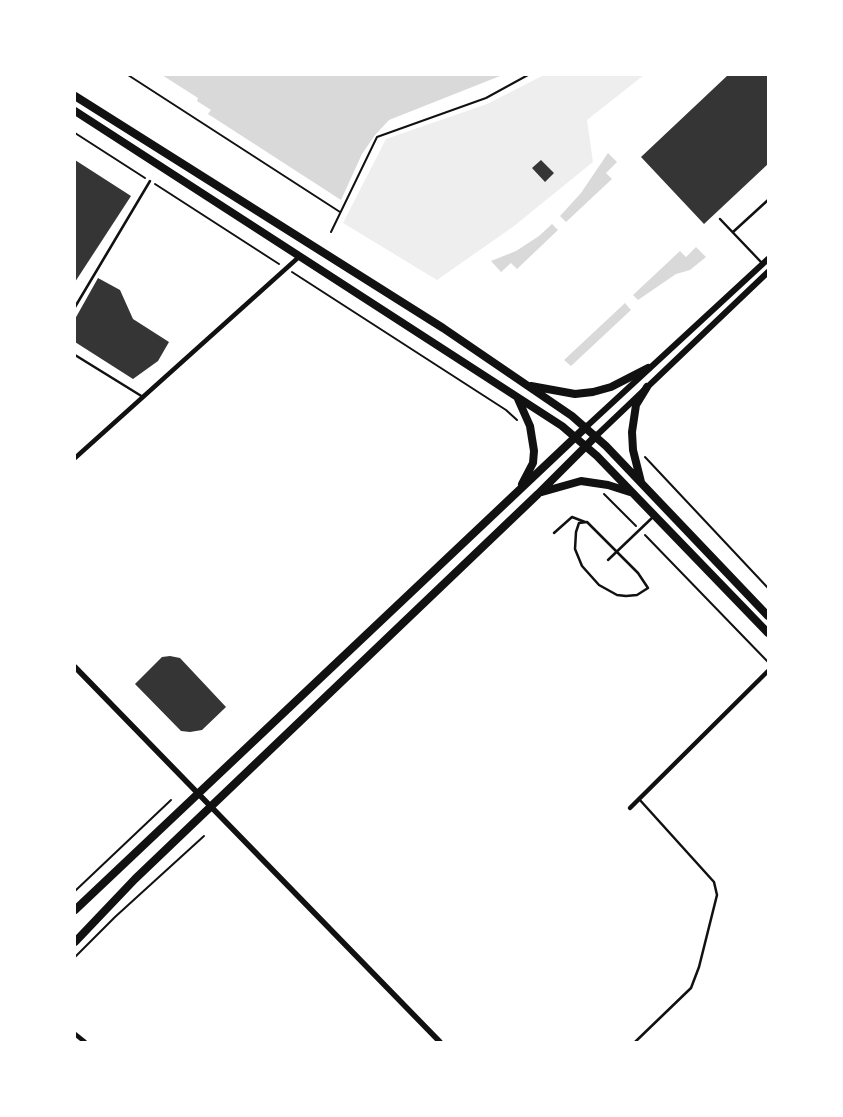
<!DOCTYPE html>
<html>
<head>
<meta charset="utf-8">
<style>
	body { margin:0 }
	#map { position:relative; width:843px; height:1117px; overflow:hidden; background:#fff; font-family:"PT Serif",serif }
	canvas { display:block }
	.frame { position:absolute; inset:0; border:76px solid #fff; pointer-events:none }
</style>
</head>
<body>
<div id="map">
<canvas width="843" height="1117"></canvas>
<div class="frame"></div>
</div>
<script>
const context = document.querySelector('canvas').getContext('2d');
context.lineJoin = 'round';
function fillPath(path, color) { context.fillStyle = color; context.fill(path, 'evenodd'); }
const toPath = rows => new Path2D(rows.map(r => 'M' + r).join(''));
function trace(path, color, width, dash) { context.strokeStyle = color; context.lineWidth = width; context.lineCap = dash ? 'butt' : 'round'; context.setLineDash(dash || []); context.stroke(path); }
fillPath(toPath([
	[544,75,644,75,587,120,593,162,514,226,437,280,343,223,386,139,487,104]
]), '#eee');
fillPath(toPath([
	[162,75,499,75,500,76,389,120,375,135,362,154,341,200,208,114,211,110,197,101,198,98],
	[608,153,617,162,606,173,612,179,566,222,560,216,581,193],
	[552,224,558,230,517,269,511,263,501,272,491,261,516,251,539,236],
	[696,247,706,257,690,270,676,274,638,300,633,295,680,251,686,257],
	[625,303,631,310,571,366,564,360]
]), '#d9d9d9');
fillPath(toPath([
	[728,75,768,75,768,164,704,224,641,157],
	[75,160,131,196,75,282],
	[541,160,554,173,545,182,532,168],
	[98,278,120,290,133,319,169,342,158,361,133,379,75,342,75,319],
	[170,656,180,658,226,707,202,730,190,732,181,731,135,684,162,657]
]), '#353535');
trace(toPath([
	[128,75,340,212],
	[75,133,145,178],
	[155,184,279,264],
	[331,232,377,137,486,98,528,75],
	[292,272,506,410,517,420],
	[645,457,768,588],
	[604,494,636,526],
	[645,535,768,662],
	[75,891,171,800],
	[75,957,115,917,204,836]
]), '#111', 2);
trace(toPath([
	[720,219,761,262],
	[733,232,768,200],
	[75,307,150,181],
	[75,355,143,397],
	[587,522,638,573,648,588,637,595,626,596,617,595,599,585,582,566,575,549,576,532,579,523,587,522],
	[554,533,572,517,585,522],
	[608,560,654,516],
	[635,1042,691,988,699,967,717,895,714,882,639,799]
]), '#111', 2.5);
trace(toPath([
	[75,458,300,256],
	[630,808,768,671],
	[75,1034,85,1042]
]), '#111', 4.5);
trace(toPath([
	[75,667,440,1042]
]), '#111', 5.5);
trace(toPath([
	[586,427,768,259],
	[596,436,768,272]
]), '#111', 6);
trace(toPath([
	[75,96,443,328,572,416,606,446,768,616],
	[75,111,562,426,597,456,768,633],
	[531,386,575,394,593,392,611,387,648,368],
	[518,399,530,426,534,451,533,463,522,484],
	[641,482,633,450,632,432,636,405,647,387],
	[542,492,581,481,608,485,630,492],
	[75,910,586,427],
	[75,942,135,879,538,494,596,436]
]), '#111', 8);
</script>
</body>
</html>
